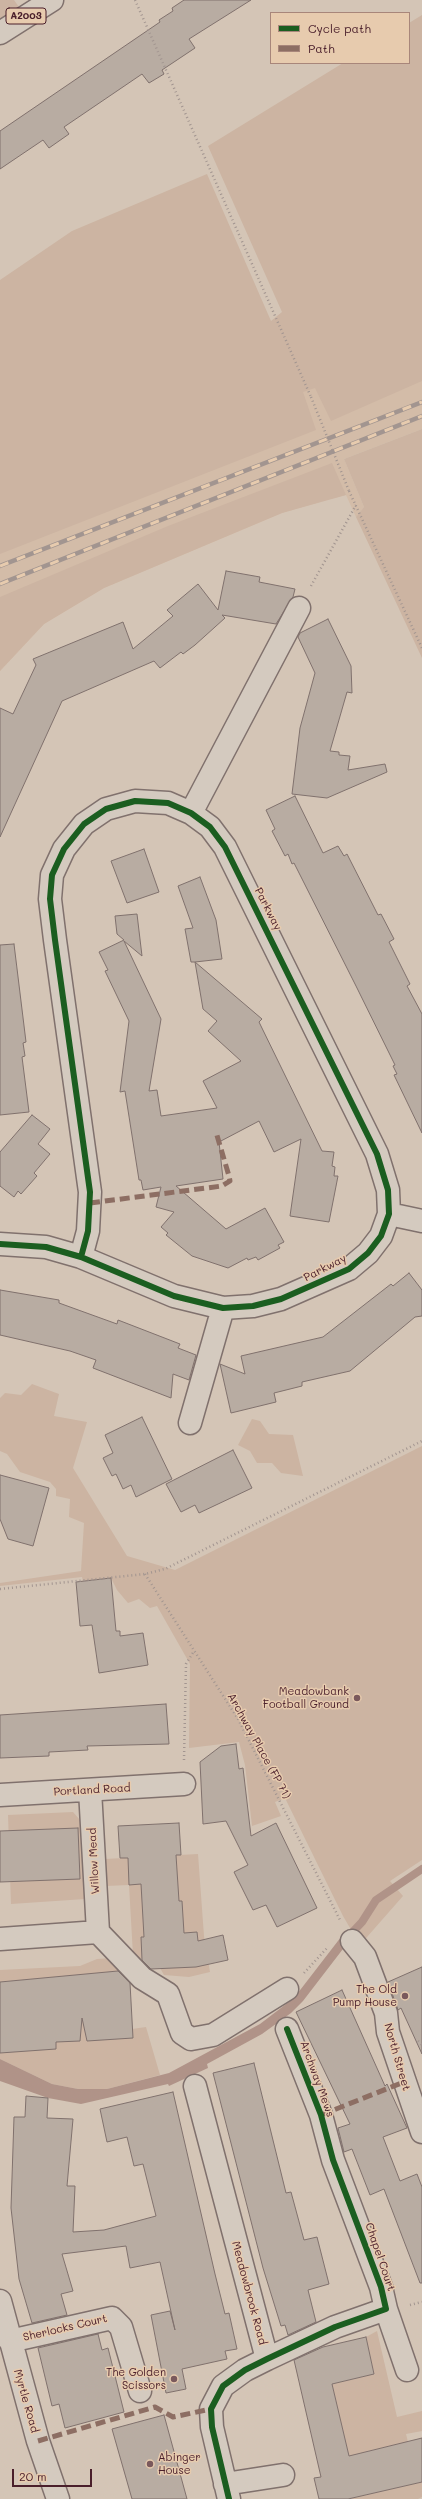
<!DOCTYPE html>
<html>
<head>
<meta charset="utf-8">
<style>
	body { margin:0 }
	#map { position:relative; width:422px; height:2499px; overflow:hidden; background:#d4c5b6; font-family:Mali,sans-serif }
	canvas { display:block }
	.legend { position:absolute; left:270px; top:12px; width:140px; height:52px; box-sizing:border-box; background:#e7cbae; border:1px solid #a8867a; margin:0; padding:5px 7px; list-style:none; font-size:12px; color:#4a1f2b }
	.legend li { display:flex; align-items:center; gap:8px; height:20px }
	.legend b { width:20px; border:1px solid #a8867a }
	.scale { position:absolute; left:12px; top:2469px; width:80px; height:18px; box-sizing:border-box; border:2px solid #4a1f2b; border-top:0; padding-left:5px; font-size:12px; line-height:14px; white-space:nowrap; color:#4a1f2b; -webkit-text-stroke:3px #e7cbae; paint-order:stroke }
</style>
</head>
<body>
<div id="map">
<canvas width="422" height="2499"></canvas>
<ul class="legend">
<li><b style="height:5px;background:#1b5e20"></b>Cycle path</li>
<li><b style="height:5px;background:#8d6e63"></b>Path</li>
</ul>
<div class="scale">20 m</div>
</div>
<script>
const context = document.querySelector('canvas').getContext('2d');
context.lineJoin = 'round';
function fillPath(path, color) { context.fillStyle = color; context.fill(path, 'evenodd'); }
const toPath = rows => new Path2D(rows.map(r => 'M' + r).join(''));
function trace(path, color, width, dash) { context.strokeStyle = color; context.lineWidth = width; context.lineCap = dash ? 'butt' : 'round'; context.setLineDash(dash || []); context.stroke(path); }
function write(font, color, halo, rows, align = 'center') {
  context.font = font + ' Mali,sans-serif'; context.lineWidth = 3; context.setLineDash([]); context.textBaseline = 'middle'; context.strokeStyle = halo; context.fillStyle = color; for (const [text, x, y, turn = 0] of rows) {
    context.save(); context.translate(x, y); context.rotate((+turn || 0) * Math.PI / 180); context.textAlign = isNaN(turn) ? turn : align; if (halo) context.strokeText(text, 0, 0); context.fillText(text, 0, 0); context.restore();
  }
}
fillPath(toPath([
	[422,348,422,429,344,459,364,507,356,517,346,495,323,501,282,513,104,588,44,624,0,671,0,501]
]), '#d3bca8');
fillPath(toPath([
	[0,0,14,0,19,7,0,20],
	[422,15,422,381,331,421,315,388,303,392,316,430,0,554,0,280,72,231,207,174,271,321,282,312,208,146,343,63,409,63,409,23],
	[422,429,422,658,356,517,364,507,344,459],
	[332,463,346,495,282,513,104,588,44,624,0,671,0,597,168,526],
	[32,1384,59,1394,54,1416,87,1422,73,1468,127,1556,175,1570,422,1446,422,1860,390,1881,403,1896,360,1945,343,1916,285,1798,275,1802,281,1816,252,1826,245,1765,239,1742,189,1748,190,1664,157,1606,150,1608,139,1599,128,1603,117,1590,111,1578,83,1581,82,1577,0,1586,0,1583,81,1571,84,1523,69,1517,70,1499,56,1496,56,1489,50,1482,20,1472,7,1454,0,1451,0,1398,5,1393,21,1395],
	[252,1419,260,1421,269,1434,293,1435,303,1476,281,1473,272,1463,257,1463,250,1451,238,1445],
	[73,1812,80,1820,85,1899,11,1904,8,1815],
	[198,1854,204,1936,210,1972,189,1977,164,1975,160,1968,143,1969,142,1959,133,1955,129,1885,106,1886,105,1859],
	[111,1958,125,1971,126,2001,132,2029,146,2027,160,2075,107,2089,78,2089,52,2084,0,2059,0,1970,80,1966,97,1959],
	[377,2331,397,2417,422,2411,422,2431,406,2434,408,2442,368,2451,351,2466,332,2384,374,2374,366,2337],
	[422,2482,422,2497,418,2499,348,2499]
]), '#ccb4a2');
fillPath(toPath([
	[341,1937,346,1945,303,2001,291,2013,262,2034,207,2064,208,2068,169,2086,168,2084,81,2104,48,2098,0,2081,0,2059,52,2084,78,2089,107,2089,169,2073,260,2024,294,1998]
]), '#b09388');
trace(toPath([
	[347,1938,362,1922,376,1900,422,1869]
]), '#b09388', 8);
const building = toPath([
	[184,0,251,0,189,39,195,48,162,70,164,74,149,83,142,74,64,127,69,134,49,148,43,140,0,169,0,131,160,22,159,20,173,11,172,8,184,0],
	[226,571,260,577,259,582,295,589,293,597,276,624,222,615,225,618,195,645,183,654,181,652,160,668,154,661,62,701,0,837,0,708,13,714,36,665,33,659,123,622,133,649,173,616,167,610,198,584,218,610,226,571],
	[328,619,351,666,352,693,347,692,330,751,339,752,339,755,350,756,348,770,385,764,387,772,327,798,292,794,300,728,315,673,298,637,300,633,328,619],
	[295,796,323,853,338,846,344,856,347,854,378,915,381,914,394,939,389,942,410,984,407,986,422,1014,422,1133,394,1075,397,1074,393,1066,395,1065,356,986,294,863,292,864,288,854,285,856,272,831,275,829,266,810,295,796],
	[144,849,159,892,127,903,111,861,144,849],
	[200,877,216,920,222,959,195,962,262,1019,259,1022,322,1151,334,1152,332,1166,335,1167,334,1176,338,1176,329,1222,290,1216,301,1139,274,1152,259,1121,219,1142,223,1179,176,1186,226,1229,265,1208,284,1242,278,1245,280,1248,258,1260,256,1257,248,1260,247,1258,228,1268,192,1256,166,1235,168,1233,161,1227,174,1212,156,1207,161,1187,143,1190,141,1180,139,1180,125,1091,120,1092,129,1021,105,971,108,970,99,952,124,940,117,934,115,916,137,914,142,956,124,941,161,1019,149,1091,157,1090,161,1116,217,1108,203,1081,241,1061,208,1031,217,1021,203,1009,195,962,191,962,185,929,193,928,178,886,200,877],
	[14,944,26,1042,23,1043,25,1056,22,1057,29,1112,0,1115,0,945,14,944],
	[32,1115,50,1129,38,1144,50,1154,34,1173,37,1176,21,1194,18,1191,14,1197,0,1186,0,1152,32,1115],
	[409,1273,422,1290,422,1316,415,1317,350,1371,302,1382,302,1386,274,1393,276,1402,231,1413,220,1364,245,1374,241,1356,323,1337,391,1284,393,1286,409,1273],
	[0,1290,59,1300,59,1303,117,1324,118,1320,180,1344,178,1348,196,1355,189,1380,173,1374,171,1398,93,1368,96,1360,70,1351,0,1335,0,1290],
	[142,1417,172,1479,136,1497,131,1485,123,1489,116,1474,112,1476,103,1458,113,1453,105,1435,142,1417],
	[233,1450,252,1488,199,1513,195,1505,181,1512,166,1484,233,1450],
	[0,1475,49,1488,33,1546,8,1539,0,1519,0,1475],
	[111,1578,116,1631,120,1631,120,1636,143,1633,148,1665,99,1673,92,1625,80,1626,76,1582,111,1578],
	[166,1704,169,1744,87,1746,88,1750,49,1752,49,1756,0,1758,0,1715,166,1704],
	[236,1744,239,1769,243,1768,251,1836,276,1823,317,1908,277,1927,266,1905,253,1910,234,1872,248,1865,226,1821,203,1824,200,1762,221,1746,236,1744],
	[179,1823,181,1855,176,1855,179,1901,182,1901,184,1933,197,1932,198,1941,223,1935,228,1960,196,1967,151,1969,142,1960,141,1937,144,1937,141,1884,129,1885,128,1858,120,1858,118,1826,179,1823],
	[78,1828,80,1879,0,1882,0,1831,78,1828],
	[422,1967,422,2054,401,2008,398,2010,388,1982,422,1967],
	[118,1971,130,1983,133,2038,87,2041,82,2018,80,2041,56,2042,56,2049,0,2053,0,1982,118,1971],
	[342,1990,385,2086,387,2084,407,2128,383,2137,400,2181,417,2174,422,2187,422,2283,420,2283,384,2189,370,2195,352,2149,344,2152,338,2128,350,2124,296,2012,342,1990],
	[254,2063,286,2193,291,2192,304,2240,317,2237,329,2284,308,2290,316,2322,288,2335,285,2325,281,2326,263,2268,213,2073,254,2063],
	[173,2092,215,2274,225,2314,229,2313,237,2349,225,2351,227,2359,182,2369,186,2389,166,2393,151,2315,170,2311,175,2330,160,2262,130,2268,126,2246,62,2254,73,2291,61,2294,67,2315,32,2323,19,2279,11,2208,14,2117,25,2117,26,2096,48,2098,47,2118,73,2119,67,2186,75,2186,73,2232,104,2230,156,2216,143,2164,134,2166,127,2137,107,2142,100,2109,173,2092],
	[98,2334,102,2350,108,2348,124,2412,65,2428,59,2404,52,2406,38,2348,98,2334],
	[366,2337,374,2374,332,2384,349,2456,422,2438,422,2482,348,2499,319,2499,314,2478,321,2477,294,2360,323,2347,366,2337],
	[164,2415,187,2499,132,2499,112,2429,164,2415]
]);
fillPath(building, '#b8aca2');
trace(building, '#80716d', 1);
const minor = toPath([
	[191,813,299,608],
	[389,1214,422,1221],
	[0,1244,46,1247,81,1257,174,1296,223,1308,253,1306,281,1299,349,1269,368,1253,381,1236,389,1214,388,1190,377,1154,225,847,210,827,191,813,168,803,135,801,106,809,84,824,64,849,52,875,50,899,55,940,90,1192,88,1231,81,1257],
	[190,1423,223,1308],
	[90,1790,98,1932],
	[0,1795,184,1784],
	[98,1932,142,1978,168,1994,182,2033,191,2039,213,2035,287,1989],
	[0,1939,98,1932],
	[352,1941,365,1957,386,2013,388,2032,422,2132],
	[195,2086,267,2359],
	[0,2301,38,2441,58,2499],
	[386,2309,407,2370],
	[10,2341,112,2318,121,2327,140,2391],
	[225,2484,283,2475],
	[229,2499,212,2427,211,2409,223,2386,245,2370,267,2359,335,2327,386,2309,381,2287,333,2160,321,2115,287,2029]
]);
const major = toPath([
	[0,33,52,0]
]);
trace(minor, '#80716d', 25);
trace(major, '#80716d', 25);
trace(toPath([
	[135,0,311,397],
	[349,491,422,648],
	[311,586,356,505],
	[145,1574,238,1719,340,1920],
	[0,1589,145,1574,165,1569,422,1441],
	[184,1760,186,1664,194,1651],
	[304,1973,328,1947],
	[418,2041,422,2045],
	[410,2305,422,2302]
]), '#a29590', 2.5, [1, 3]);
trace(minor, '#d4cabf', 22);
trace(major, '#d4cabf', 22);
const rail = toPath([
	[0,566,422,402],
	[0,584,422,416]
]);
trace(rail, '#a29590', 4.5);
trace(rail, '#e7cbae', 3, [9]);
trace(toPath([
	[311,397,349,491]
]), '#a29590', 2.5, [1, 3]);
trace(toPath([
	[90,1203,222,1186,230,1181,229,1176,216,1132],
	[321,2115,404,2082],
	[38,2441,155,2407,173,2417,211,2409]
]), '#8d6e63', 5, [10, 5]);
trace(toPath([
	[0,1244,46,1247,81,1257,174,1296,223,1308,253,1306,281,1299,349,1269,368,1253,381,1236,389,1214,388,1190,377,1154,225,847,210,827,191,813,168,803,135,801,106,809,84,824,64,849,52,875,50,899,55,940,90,1192,88,1231,81,1257],
	[229,2499,212,2427,211,2409,223,2386,245,2370,267,2359,335,2327,386,2309,381,2287,333,2160,321,2115,287,2029]
]), '#1b5e20', 6);
for (const [x, y, r, color] of [
	[357,1698,4,"#7a595c"],
	[405,1996,4,"#7a595c"],
	[174,2379,4,"#7a595c"],
	[150,2464,4,"#7a595c"]
]) { const dot = new Path2D(); dot.arc(x, y, r, 0, 2 * Math.PI); context.fillStyle = color; context.fill(dot); trace(dot, '#e7cbae', 1.5); }
for (const [x, y, w] of [
	[26,16,40]
]) { const box = new Path2D(); box.roundRect(x - w / 2, y - 8, w, 16, 3); context.fillStyle = '#e7cbae'; context.fill(box); trace(box, '#4a1f2b', 1); }
write('bold 10px', '#4a1f2b', null, [
	["A2003",26,16]
]);
write('11px', '#4a1f2b', '#e7cbae', [
	["Parkway",268,909,63],
	["Parkway",325,1268,-27],
	["Archway Place (FP 71)",259,1746,61],
	["Portland Road",92,1790,-3],
	["Willow Mead",94,1861,-93],
	["North Street",397,2057,74],
	["Archway Mews",317,2079,70],
	["Chapel Court",380,2257,71],
	["Meadowbrook Road",249,2293,75],
	["Sherlocks Court",65,2328,-13],
	["Myrtle Road",26,2401,74]
]);
write('11px', '#4a1f2b', '#e7cbae', [
	["Meadowbank",349,1692],
	["Football Ground",349,1705],
	["The Old",397,1990],
	["Pump House",397,2003],
	["The Golden",166,2373],
	["Scissors",166,2386],
	["Abinger",158,2458,"left"],
	["House",158,2471,"left"]
], 'right');
</script>
</body>
</html>
